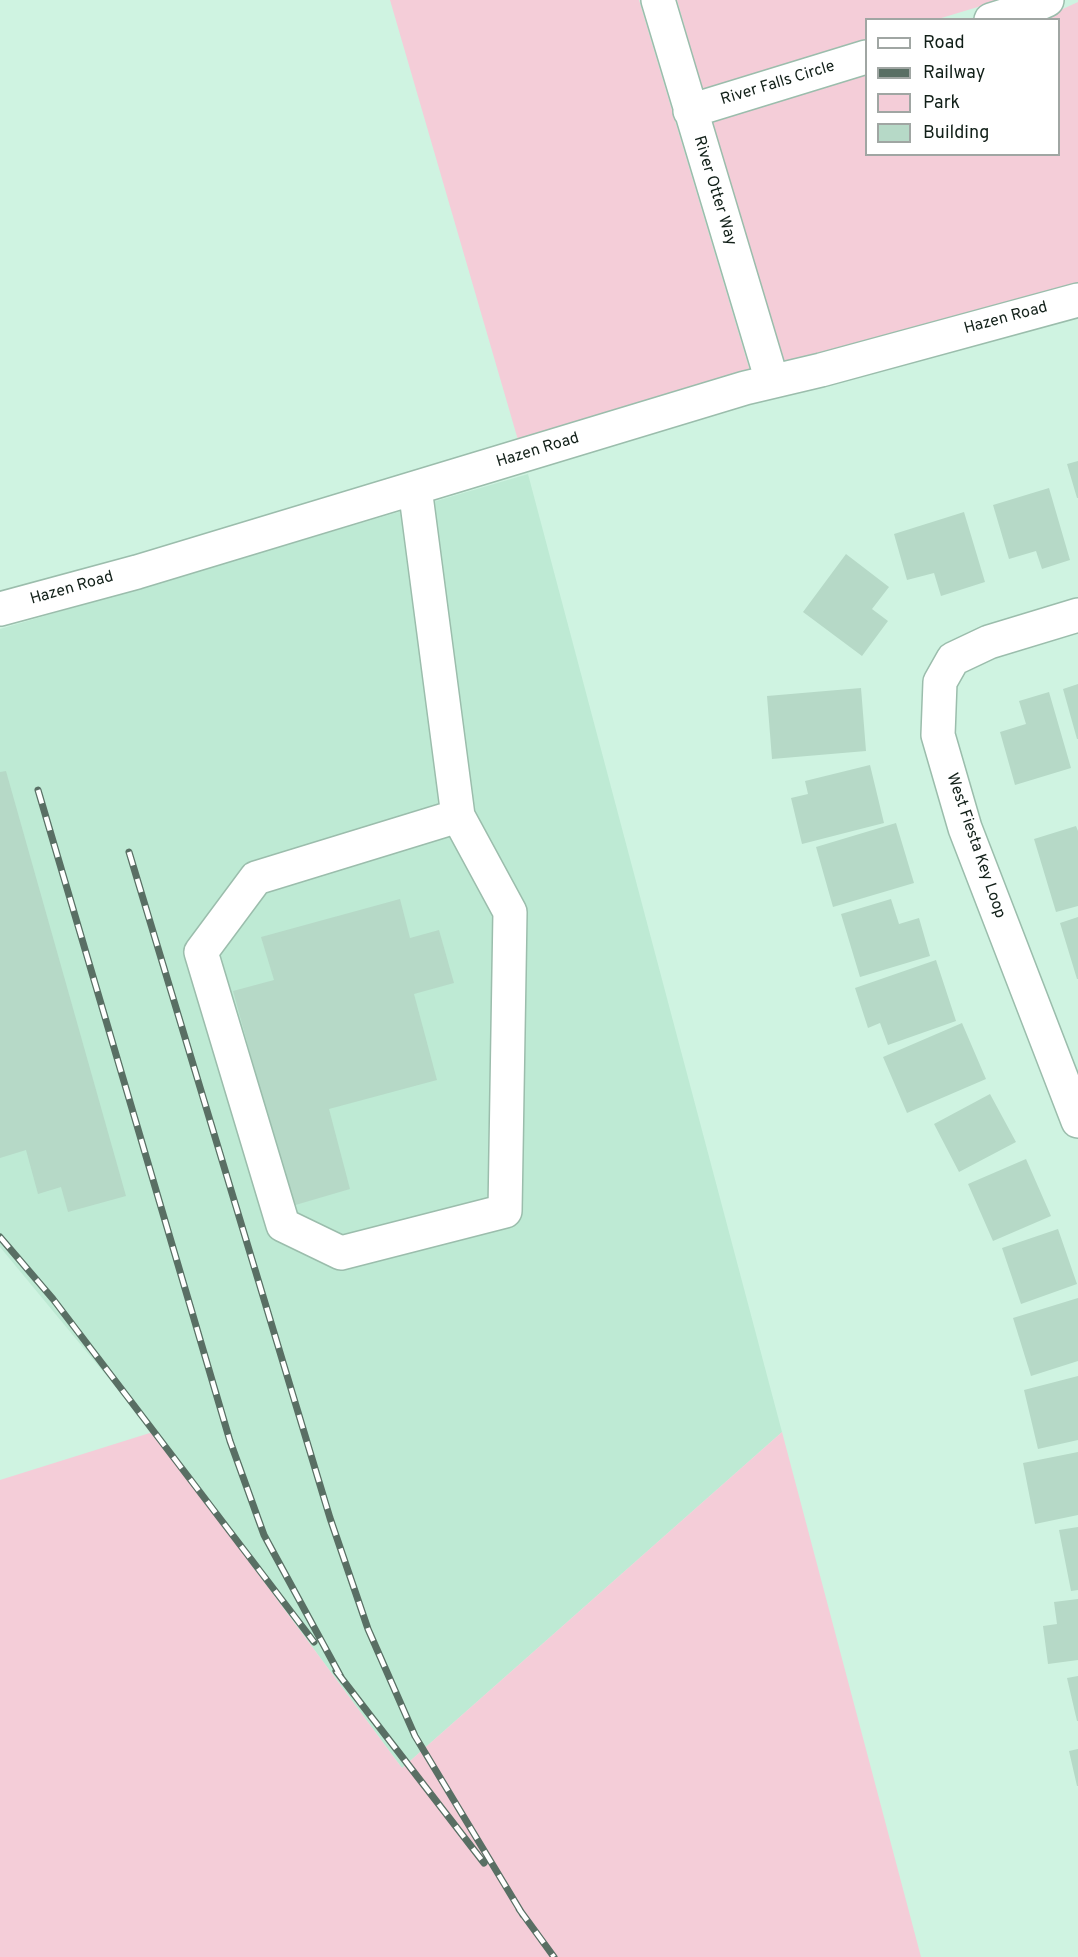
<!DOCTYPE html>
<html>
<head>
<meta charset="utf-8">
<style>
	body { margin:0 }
	#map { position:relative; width:1078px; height:1957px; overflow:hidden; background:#cff3e1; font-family:Overpass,sans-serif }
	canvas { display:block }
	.legend { position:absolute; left:865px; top:18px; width:195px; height:138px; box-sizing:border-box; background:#fff; border:2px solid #a0a6a3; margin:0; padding:8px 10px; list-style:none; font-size:18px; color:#122019 }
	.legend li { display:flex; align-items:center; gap:12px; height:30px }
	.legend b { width:30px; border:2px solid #a0a6a3 }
</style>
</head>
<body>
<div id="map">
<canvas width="1078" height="1957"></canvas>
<ul class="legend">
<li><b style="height:8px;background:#fff"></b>Road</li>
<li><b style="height:8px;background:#596f64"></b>Railway</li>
<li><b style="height:16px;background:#f4cdd8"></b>Park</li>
<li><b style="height:16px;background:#b6d9c7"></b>Building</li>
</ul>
</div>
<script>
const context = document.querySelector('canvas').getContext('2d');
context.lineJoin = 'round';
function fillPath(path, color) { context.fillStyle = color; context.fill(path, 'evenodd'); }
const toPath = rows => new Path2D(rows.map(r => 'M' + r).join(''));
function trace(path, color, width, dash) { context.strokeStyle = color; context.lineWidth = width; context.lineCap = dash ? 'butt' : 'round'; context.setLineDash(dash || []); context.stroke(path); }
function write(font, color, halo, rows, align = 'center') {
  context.font = font + ' Overpass,sans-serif'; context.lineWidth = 4.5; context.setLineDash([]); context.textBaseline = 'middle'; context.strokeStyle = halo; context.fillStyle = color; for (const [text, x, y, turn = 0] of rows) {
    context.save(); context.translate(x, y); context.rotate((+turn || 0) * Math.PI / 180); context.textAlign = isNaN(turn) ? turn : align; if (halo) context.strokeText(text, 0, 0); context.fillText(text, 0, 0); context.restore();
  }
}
fillPath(toPath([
	[528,474,782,1432,402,1768,153,1432,0,1247,0,629]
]), '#beead4');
fillPath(toPath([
	[390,0,639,0,750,371,518,440],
	[677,0,1001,0,938,19,866,20,866,41,703,91],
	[1078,2,1078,283,817,354,784,361,712,121,866,74,866,154,1058,154,1058,20,1041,19],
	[153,1432,402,1768,782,1432,921,1957,0,1957,0,1480]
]), '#f4cdd8');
fillPath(toPath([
	[1078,461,1078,498,1077,498,1067,464],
	[1049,488,1070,560,1042,569,1036,551,1009,559,993,505],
	[964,512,985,582,941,596,934,573,907,580,894,534],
	[846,554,889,587,872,609,888,621,862,656,803,612],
	[1078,684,1078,739,1077,739,1063,689],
	[861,688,866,751,772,759,767,696],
	[1049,692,1071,768,1015,785,1000,732,1026,724,1019,701],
	[870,765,884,823,802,844,791,798,808,794,805,781],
	[6,771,126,1196,68,1212,61,1187,38,1194,26,1150,0,1158,0,772],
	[896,823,914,883,833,907,816,847],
	[1076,826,1078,831,1078,906,1056,912,1034,839],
	[400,899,410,938,439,930,454,983,414,994,437,1080,329,1109,350,1189,292,1206,233,991,274,980,261,937],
	[891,899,899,924,919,918,930,956,860,977,841,914],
	[1078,917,1078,979,1077,979,1060,923],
	[936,960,956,1021,888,1045,880,1023,868,1028,855,988],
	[962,1023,986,1079,907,1113,883,1057],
	[990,1094,1016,1142,959,1172,934,1124],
	[1026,1159,1051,1216,993,1241,968,1184],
	[1058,1229,1077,1284,1021,1304,1002,1248],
	[1078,1298,1078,1361,1031,1376,1013,1318],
	[1078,1376,1078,1440,1038,1449,1024,1390],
	[1078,1452,1078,1515,1035,1524,1023,1463],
	[1078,1527,1078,1590,1071,1591,1059,1530],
	[1078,1599,1078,1660,1048,1664,1043,1626,1057,1624,1054,1602],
	[1078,1676,1078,1721,1077,1721,1067,1678],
	[1078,1749,1078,1786,1077,1786,1069,1751]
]), '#b6d9c7');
const minor = toPath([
	[658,0,772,381],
	[991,20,1029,8,1047,0],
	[690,111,866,57],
	[415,488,458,816,510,912,505,1211,341,1253,283,1225,201,952,256,878,458,816],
	[0,609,137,572,745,388,821,370,1078,300],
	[1078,615,989,642,953,659,940,682,938,735,965,828,1078,1121]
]);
trace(minor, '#9bbdac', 36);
trace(minor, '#fff', 33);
const rail = toPath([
	[38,790,230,1441,264,1535,341,1677],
	[129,852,330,1518,368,1629,415,1736,523,1915],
	[0,1237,53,1299,314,1642],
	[336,1671,484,1863],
	[519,1909,554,1957]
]);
trace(rail, '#596f64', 7);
trace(rail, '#fff', 4.5, [14]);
write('16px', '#122019', '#fff', [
	["River Falls Circle",778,84,-17],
	["River Otter Way",714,191,73],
	["Hazen Road",1006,319,-15],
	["Hazen Road",538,451,-17],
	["Hazen Road",72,589,-16],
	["West Fiesta Key Loop",975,846,71]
]);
</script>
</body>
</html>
